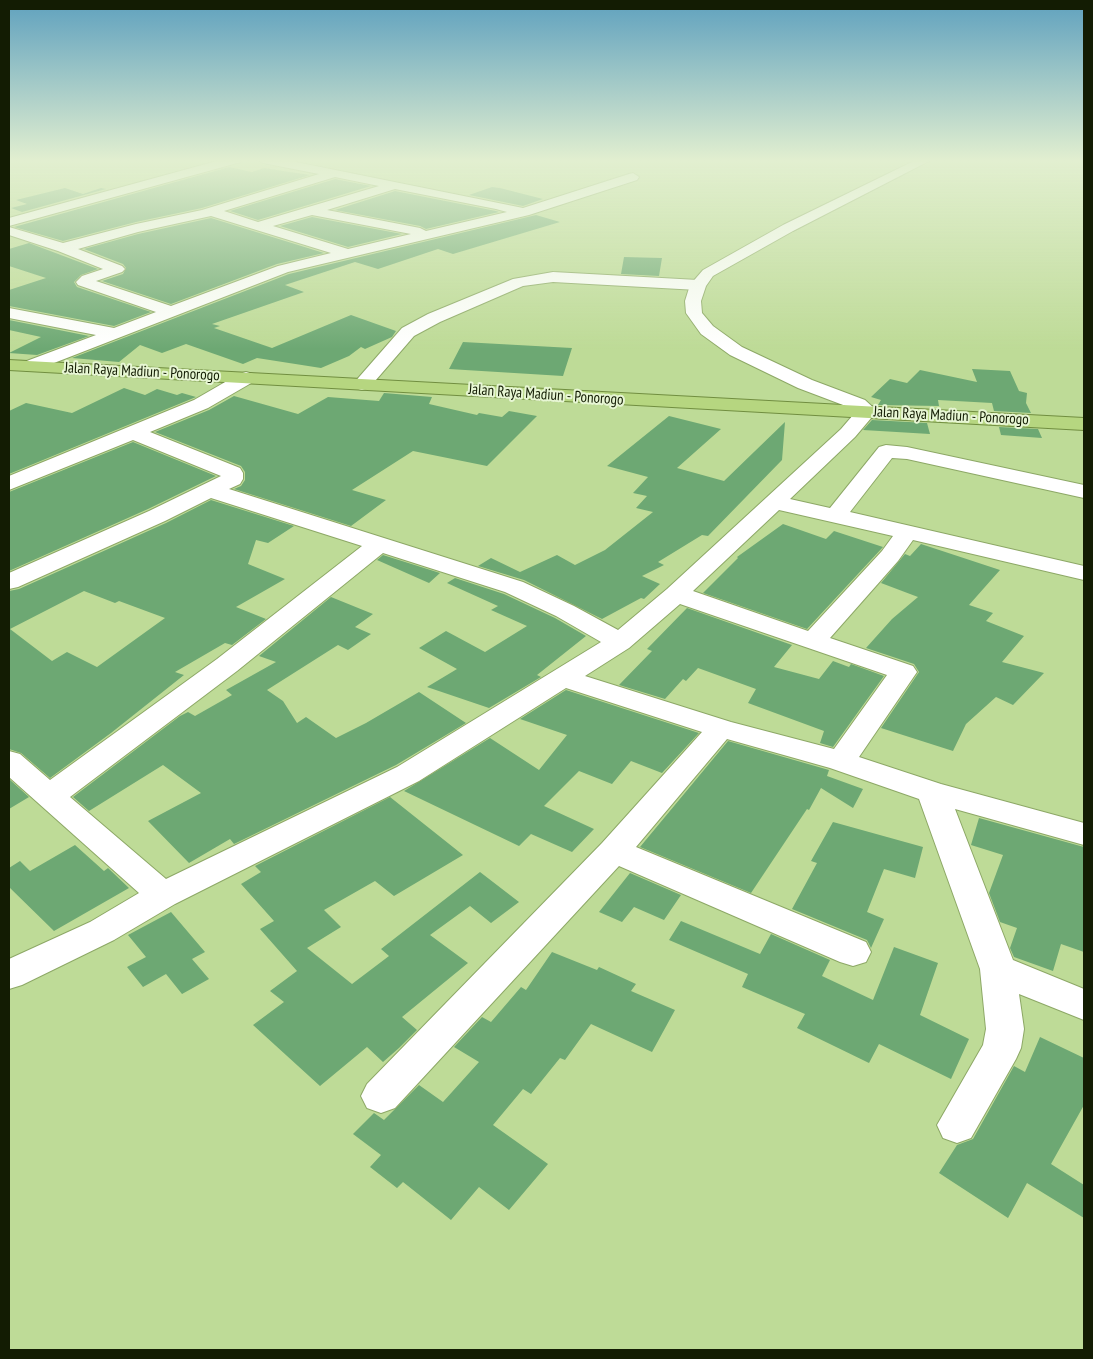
<!DOCTYPE html>
<html>
<head>
<meta charset="utf-8">
<style>
	body { margin:0 }
	#map { position:relative; width:1093px; height:1359px; overflow:hidden; background:#bedb97; font-family:"PT Sans Narrow",sans-serif }
	canvas { display:block }
	.frame { position:absolute; inset:0; border:10px solid #131c03; pointer-events:none }
</style>
</head>
<body>
<div id="map">
<canvas width="1093" height="1359"></canvas>
<div class="frame"></div>
</div>
<script>
const context = document.querySelector('canvas').getContext('2d');
context.lineJoin = 'round';
function fillPath(path, color) { context.fillStyle = color; context.fill(path, 'evenodd'); }
const toPath = rows => new Path2D(rows.map(r => 'M' + r).join(''));
function trace(path, color, width, dash) { context.strokeStyle = color; context.lineWidth = width; context.lineCap = dash ? 'butt' : 'round'; context.setLineDash(dash || []); context.stroke(path); }
function write(font, color, halo, rows, align = 'center') {
  context.font = font + ' "PT Sans Narrow",sans-serif'; context.lineWidth = 4; context.setLineDash([]); context.textBaseline = 'middle'; context.strokeStyle = halo; context.fillStyle = color; for (const [text, x, y, turn = 0] of rows) {
    context.save(); context.translate(x, y); context.rotate((+turn || 0) * Math.PI / 180); context.textAlign = isNaN(turn) ? turn : align; if (halo) context.strokeText(text, 0, 0); context.fillText(text, 0, 0); context.restore();
  }
}
fillPath(toPath([
	[229,167,252,172,264,168,310,175,202,208,136,222,63,241,14,227],
	[335,179,371,186,258,220,230,211],
	[492,187,500,188,543,199,523,206,469,195],
	[65,188,83,194,101,188,106,189,22,212,11,208,27,204,16,200],
	[395,191,496,211,499,212,426,229,420,226,335,210],
	[536,215,560,222,453,254,438,249,378,269,355,262,285,285,304,292,212,324,220,326,214,328,272,348,351,315,396,331,392,337,365,349,361,347,349,356,321,368,257,358,243,364,186,344,162,353,140,345,119,362,72,358,289,274],
	[312,217,402,234,348,247,280,226],
	[211,218,324,253,277,264,171,304,102,281,123,274,126,268,123,264,84,249,138,234],
	[29,243,98,269,81,275,74,282,77,287,151,312,114,326,9,306,9,290,46,278,9,266,9,249],
	[624,257,662,258,659,276,621,274],
	[9,320,89,336,37,355,9,353,41,337,9,330],
	[463,342,572,348,563,376,449,369],
	[972,369,1010,371,1019,391,1027,393,1026,403,1031,413,994,411,992,403,938,400,939,406,878,405,881,400,871,397,890,379,907,383,920,370,977,382],
	[124,388,145,395,157,389,177,395,182,393,196,397,9,474,9,411,26,403,72,413],
	[384,393,432,397,429,404,477,415,479,413,502,417,509,411,537,416,487,466,413,451,352,490,386,500,351,526,234,489,241,486,245,480,245,472,241,466,155,432,209,410,234,396,298,414,328,397,379,401],
	[669,416,721,429,677,468,724,481,785,422,782,460,708,536,702,535,658,562,664,565,642,576,660,584,644,599,641,598,602,619,524,580,478,566,491,558,520,572,557,555,575,565,605,550,653,512,636,508,647,496,633,493,648,477,607,466],
	[872,420,927,423,930,434,863,430],
	[999,427,1038,429,1042,438,1001,435],
	[133,442,216,476,148,509,9,571,9,492],
	[211,500,294,526,268,543,256,540,248,564,285,579,236,607,266,619,232,645,225,643,175,672,184,675,111,733,50,778,21,753,9,749,9,591,19,589,166,523],
	[84,591,115,603,119,601,165,618,97,667,67,652,52,661,10,629],
	[783,524,826,539,834,531,883,547,807,629,703,593,738,558,737,557],
	[921,544,1000,570,969,605,993,613,986,621,1024,636,1002,662,1044,673,1013,705,996,697,966,724,953,751,881,728,919,672,914,664,866,648,892,619,918,597,881,583,905,554,910,556],
	[383,555,440,573,429,583,377,560],
	[455,578,504,594,555,618,586,636,537,675,541,677,489,708,427,687,457,669,419,648,446,631,485,652,527,626,491,610,498,606,447,583],
	[331,597,373,614,355,627,371,634,348,650,338,645,267,690,283,701,297,723,306,717,336,738,366,723,419,692,466,723,396,765,234,844,230,839,189,863,148,821,201,793,163,765,89,811,73,797,180,716,188,712,195,716,232,695,226,690,276,662,259,656],
	[687,608,792,645,774,667,819,679,833,661,849,667,851,664,884,676,833,747,820,743,824,731,748,703,756,689,698,668,686,681,683,679,665,699,619,685,652,651,647,649],
	[566,690,699,733,662,773,631,761,612,784,579,771,544,806,594,829,572,852,531,834,519,846,404,791,490,738,539,770,567,735,520,719],
	[728,741,829,770,827,776,863,789,853,808,821,788,809,810,807,809,751,893,640,847],
	[9,779,29,797,9,809],
	[390,797,463,855,394,896,375,881,324,910,341,927,307,948,352,984,389,956,381,949,480,872,519,902,491,923,470,906,430,935,468,963,402,1017,417,1030,399,1048,383,1062,367,1047,320,1086,253,1025,284,1002,270,991,297,971,260,929,274,921,241,884,261,872,255,866],
	[979,818,1084,847,1084,952,1061,944,1053,971,1014,957,1010,948,1017,928,1000,922,989,893,1003,855,971,845],
	[833,822,923,847,915,878,884,869,867,912,884,919,871,948,867,940,792,909,817,863,811,861],
	[75,845,104,871,108,868,129,888,54,931,9,887,9,868,20,861,30,871],
	[630,873,681,895,664,920,634,907,622,922,599,912],
	[171,912,205,952,192,959,209,979,182,994,166,974,143,987,127,967,146,957,128,935],
	[681,921,760,954,771,934,830,960,822,976,873,1000,894,947,938,963,920,1015,969,1039,951,1079,879,1044,869,1063,797,1028,805,1014,742,987,748,974,669,940],
	[552,952,597,970,599,967,636,984,631,991,675,1010,652,1052,591,1024,565,1060,560,1058,531,1094,523,1089,493,1125,548,1164,509,1210,479,1187,451,1220,403,1182,397,1188,370,1167,381,1155,353,1134,374,1113,384,1120,419,1085,443,1102,479,1062,454,1047,482,1017,491,1022,521,987,526,990],
	[1040,1037,1084,1058,1084,1105,1051,1164,1084,1185,1084,1218,1027,1183,1008,1218,939,1173,957,1145,973,1139,1014,1066,1025,1072]
]), '#6da873');
const minor = toPath([
	[224,159,243,159,241,162,9,226,9,218,224,159],
	[257,159,281,159,523,208,629,174,633,173,639,177,637,180,529,215,288,272,36,370,30,371,24,370,21,366,24,362,96,335,9,318,9,308,114,328,156,312,78,285,76,282,82,276,103,269,58,251,9,235,9,227,63,243,136,224,202,210,319,174,263,163,257,159],
	[335,177,379,186,258,222,224,211,335,177],
	[395,189,496,209,507,212,426,231,420,228,327,210,395,189],
	[312,215,411,234,348,249,273,226,312,215],
	[211,216,331,253,278,266,171,306,96,281,122,272,125,269,122,266,78,249,138,232,211,216],
	[553,272,698,280,704,282,706,285,704,288,698,290,553,282,523,286,440,322,414,336,369,388,362,390,355,388,353,384,402,328,428,314,513,279,553,272],
	[246,372,253,374,255,378,253,382,208,408,150,432,240,468,243,473,243,479,240,484,229,489,523,582,574,606,618,630,667,589,841,429,860,407,867,405,874,407,877,411,855,437,790,499,830,508,879,447,886,445,907,447,1084,485,1084,498,907,459,892,458,850,512,1084,566,1084,580,913,540,898,561,830,638,913,666,917,672,859,757,941,784,1084,823,1084,845,955,809,1013,960,1084,989,1084,1020,1019,994,1024,1029,1021,1048,1016,1059,971,1138,957,1143,943,1138,937,1125,983,1045,986,1029,980,969,919,799,830,768,727,739,636,847,866,942,871,952,866,962,853,966,840,962,619,866,395,1108,381,1113,367,1108,361,1096,367,1084,602,843,702,732,566,688,419,781,175,904,114,940,22,985,9,989,9,959,90,922,139,893,9,777,9,751,20,754,50,780,217,659,362,546,211,498,165,521,18,587,9,589,9,573,149,511,221,476,133,440,9,490,9,476,194,400,239,374,246,372],
	[779,510,893,536,882,551,808,631,693,591,779,510],
	[383,553,505,592,556,616,601,642,397,767,166,879,70,797,237,671,383,553],
	[680,604,887,675,834,749,731,722,585,676,629,648,680,604]
]);
const tertiary = toPath([
	[918,159,933,159,793,231,713,276,706,286,701,301,702,313,713,326,742,347,812,380,865,400,877,411,874,415,867,417,860,415,851,408,798,388,730,355,701,334,686,313,685,301,690,285,703,270,783,225,918,159]
]);
const trunk = toPath([
	[9,360,1084,418,1084,430,9,370,9,360]
]);
trace(minor, '#8da866', 2);
trace(tertiary, '#8da866', 2);
trace(trunk, '#718e40', 2);
fillPath(minor, '#fff');
fillPath(tertiary, '#fff');
fillPath(trunk, '#b6d680');
const sky = context.createLinearGradient(0, 0, 0, 349);
sky.addColorStop(0, '#5fa1be');
sky.addColorStop(0.46, '#e2efd0');
sky.addColorStop(1, '#e2efd000');
context.fillStyle = sky;
context.fillRect(0, 0, 1093, 349);
write('15px', '#131c03', '#e7f6d4', [
	["Jalan Raya Madiun - Ponorogo",142,372,3],
	["Jalan Raya Madiun - Ponorogo",546,395,4],
	["Jalan Raya Madiun - Ponorogo",951,416,3]
]);
</script>
</body>
</html>
